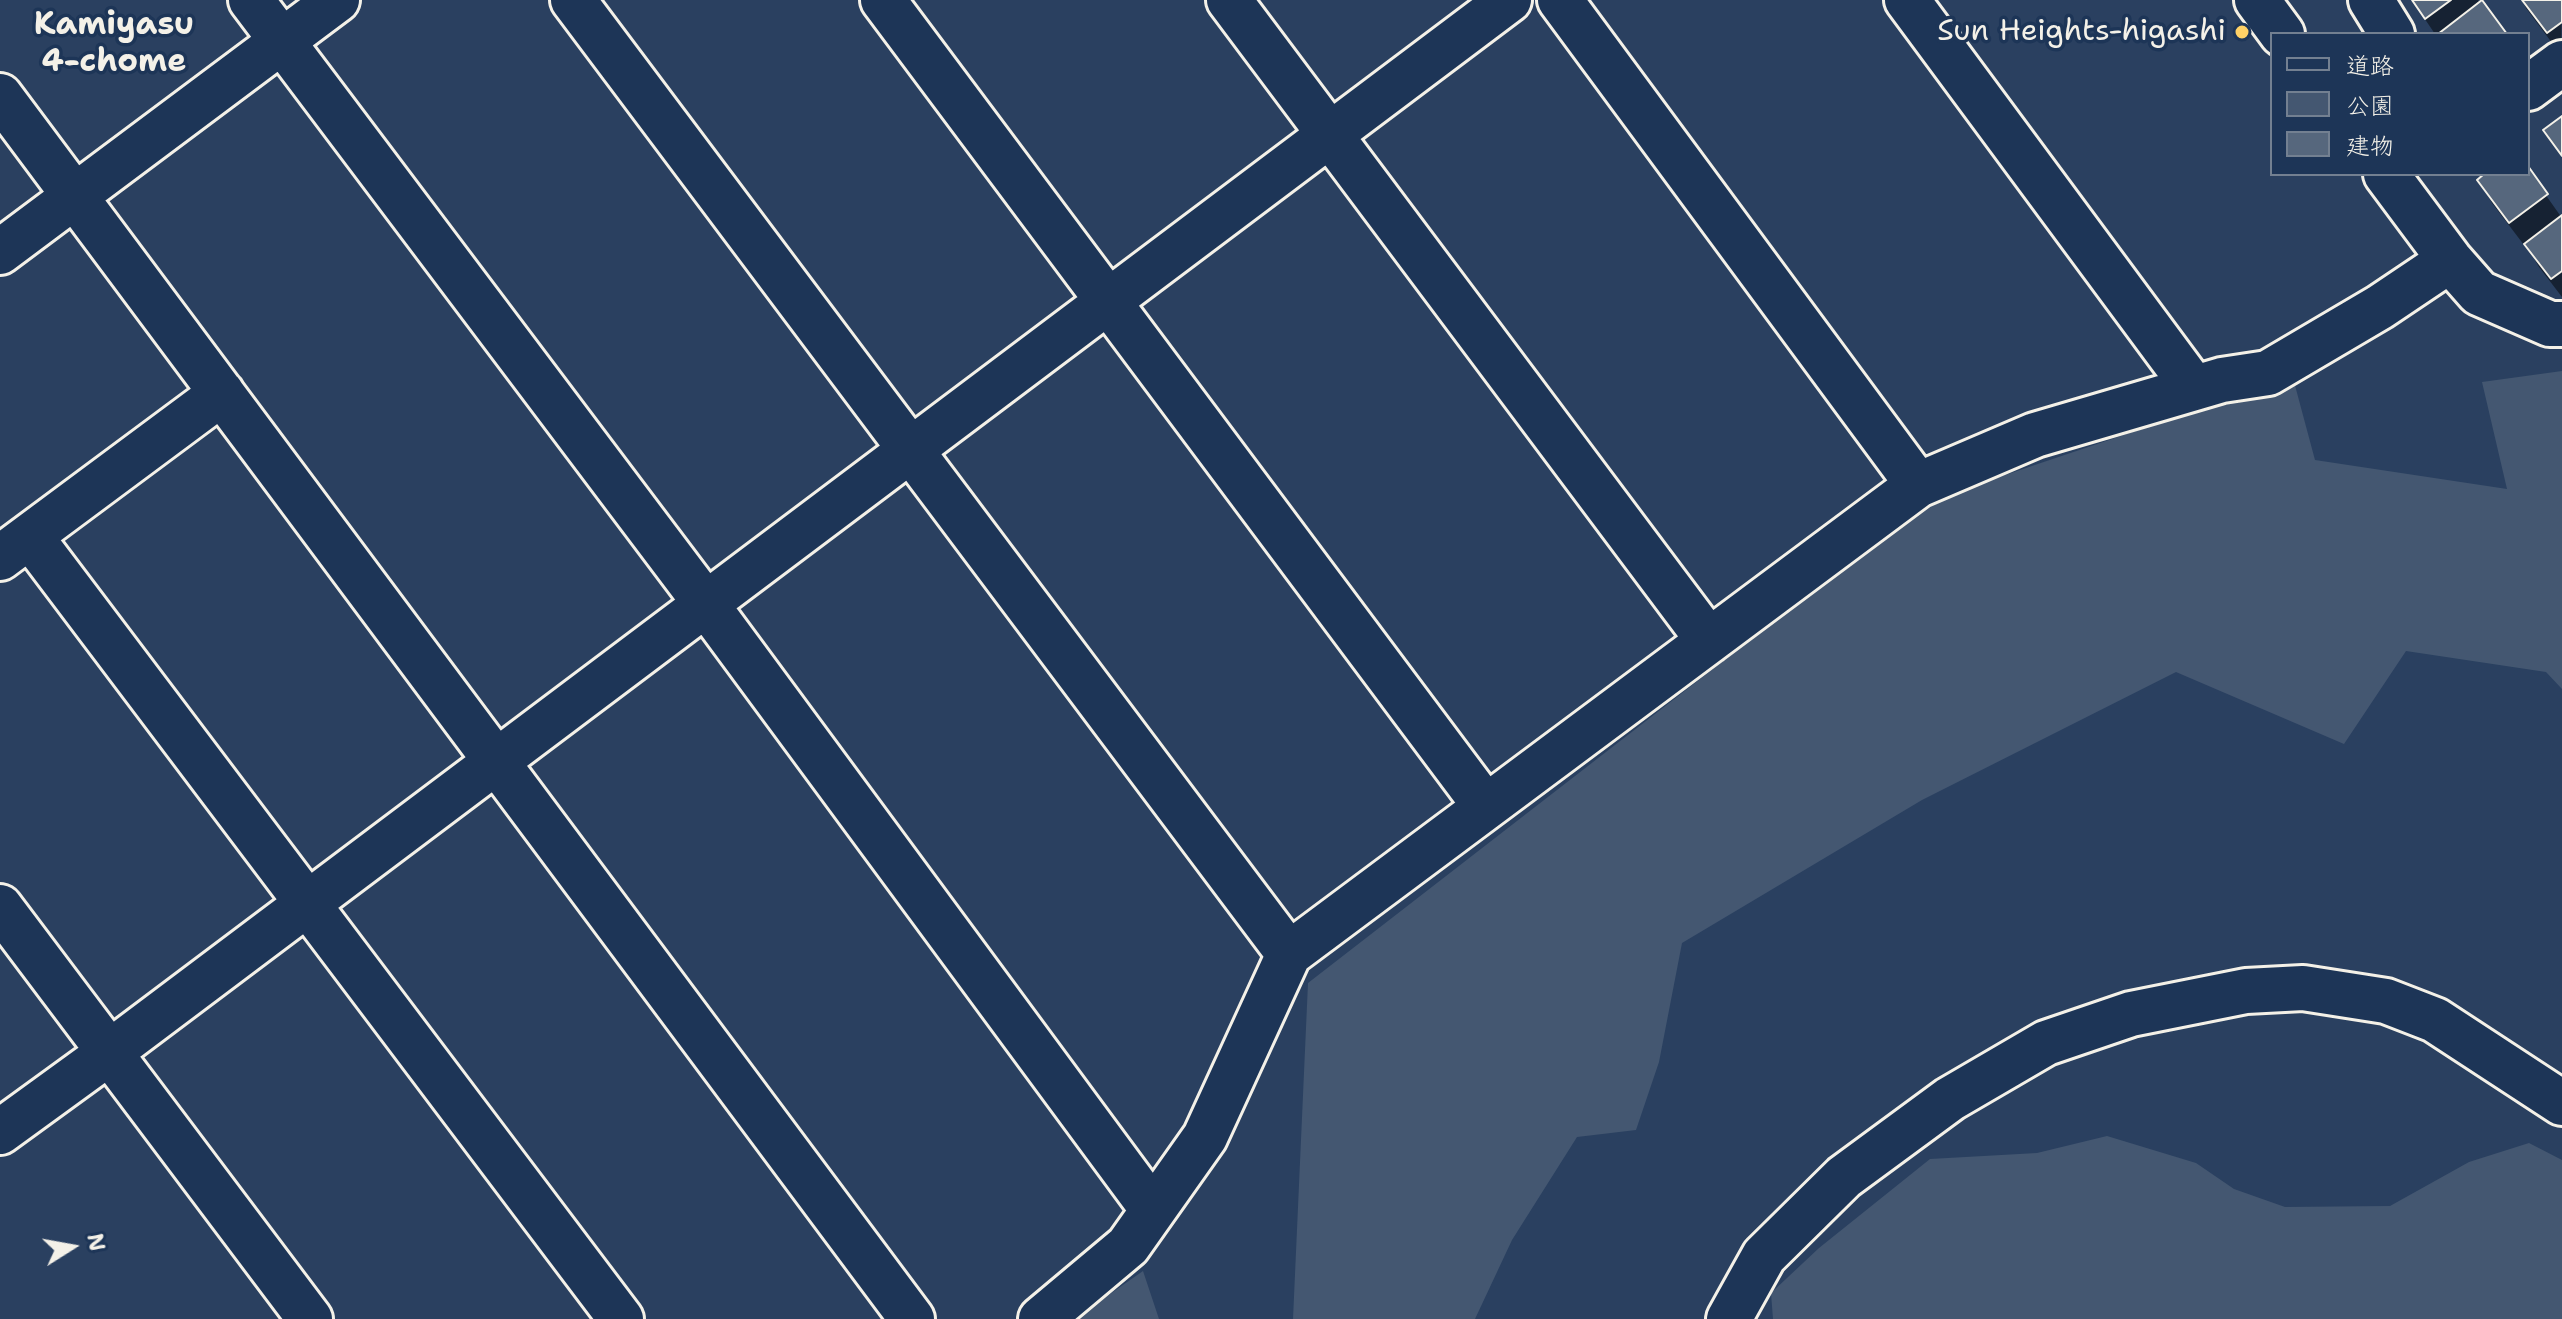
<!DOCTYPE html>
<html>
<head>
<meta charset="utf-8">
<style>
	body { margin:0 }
	#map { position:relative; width:2562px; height:1319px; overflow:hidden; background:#2a4060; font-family:"Shantell Sans","Klee One",sans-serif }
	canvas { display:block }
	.legend { position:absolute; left:2270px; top:32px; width:260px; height:144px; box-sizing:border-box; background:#1d3557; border:2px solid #738091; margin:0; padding:10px 14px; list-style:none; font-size:24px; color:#f4f1e8 }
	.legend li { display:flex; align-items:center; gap:16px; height:40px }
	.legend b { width:40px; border:2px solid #738091 }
	.north { position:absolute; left:32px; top:1207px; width:80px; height:80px; -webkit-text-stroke:6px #1d3557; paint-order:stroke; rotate:79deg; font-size:22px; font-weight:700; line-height:32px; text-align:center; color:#f4f1e8 }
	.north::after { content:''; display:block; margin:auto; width:28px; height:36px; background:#f4f1e8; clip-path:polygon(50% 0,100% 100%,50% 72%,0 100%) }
</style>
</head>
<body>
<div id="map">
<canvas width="2562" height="1319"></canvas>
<ul class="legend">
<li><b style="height:10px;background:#1d3557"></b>道路</li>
<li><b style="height:22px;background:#445771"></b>公園</li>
<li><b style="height:22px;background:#56677d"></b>建物</li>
</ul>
<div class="north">N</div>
</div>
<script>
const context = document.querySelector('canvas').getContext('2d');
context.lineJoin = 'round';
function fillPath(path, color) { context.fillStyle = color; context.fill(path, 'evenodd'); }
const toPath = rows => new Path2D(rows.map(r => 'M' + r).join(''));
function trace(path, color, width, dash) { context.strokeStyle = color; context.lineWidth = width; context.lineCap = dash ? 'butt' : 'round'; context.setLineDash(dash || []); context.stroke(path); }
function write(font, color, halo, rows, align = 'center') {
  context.font = font + ' "Shantell Sans",sans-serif'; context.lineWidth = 7; context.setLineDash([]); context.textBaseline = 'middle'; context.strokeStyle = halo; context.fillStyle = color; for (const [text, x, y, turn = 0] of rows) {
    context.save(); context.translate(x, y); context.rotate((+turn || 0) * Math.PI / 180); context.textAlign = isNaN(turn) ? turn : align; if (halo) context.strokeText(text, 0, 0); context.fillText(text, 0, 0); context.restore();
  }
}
fillPath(toPath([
	[2562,371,2562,689,2546,672,2406,651,2344,744,2176,672,1922,800,1682,943,1659,1062,1636,1130,1577,1137,1512,1240,1475,1319,1293,1319,1308,983,1931,500,2293,378,2315,460,2507,489,2482,382],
	[2107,1136,2196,1163,2234,1189,2285,1207,2390,1206,2469,1162,2529,1143,2562,1160,2562,1319,1773,1319,1771,1293,1819,1248,1930,1159,2037,1153],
	[1143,1271,1159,1319,1074,1319]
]), '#445771');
fillPath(toPath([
	[2412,0,2478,0,2504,34,2435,34],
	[2522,0,2562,0,2561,55,2526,8],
	[2528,170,2562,218,2562,297,2539,267,2525,243,2524,245,2492,203,2479,180,2488,174,2528,174]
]), '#0007');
const building = toPath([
	[2412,0,2451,0,2425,19,2412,0],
	[2482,0,2507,34,2438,34,2482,0],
	[2522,0,2562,0,2562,22,2547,33,2522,0],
	[2562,116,2562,156,2543,130,2562,116],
	[2528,166,2548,194,2509,223,2477,180,2484,174,2528,174,2528,166],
	[2562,215,2562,271,2551,279,2524,244,2562,215]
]);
fillPath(building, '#56677d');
trace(building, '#f4f1e8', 2);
const minor = toPath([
	[251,0,706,604,1153,1210],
	[573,0,1289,954],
	[883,0,1486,807],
	[1229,0,1709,641],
	[1560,0,1918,485],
	[1907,0,2194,388],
	[2257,0,2282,34],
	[2371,0,2392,34],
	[2528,88,2562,63],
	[0,96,912,1319],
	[2386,174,2450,260,2479,293,2550,324,2562,324],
	[0,252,337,0],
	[30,536,621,1319],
	[0,558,222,393],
	[0,907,310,1319],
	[0,1132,110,1052,1509,0],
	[1041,1319,1128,1246,1205,1137,1289,954,1918,485,2035,435,2222,380,2268,373,2380,307,2450,260],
	[1729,1319,1764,1256,1844,1177,1950,1099,2046,1043,2131,1014,2246,991,2303,988,2386,1001,2435,1020,2562,1103]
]);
trace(minor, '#f4f1e8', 50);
trace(minor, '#1d3557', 44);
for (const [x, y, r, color] of [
	[2242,32,8,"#ffd166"]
]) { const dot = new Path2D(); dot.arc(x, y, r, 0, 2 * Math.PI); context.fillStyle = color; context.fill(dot); trace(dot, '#1d3557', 3); }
write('30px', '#f4f1e8', '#1d3557', [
	["Sun Heights-higashi",2226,32]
], 'right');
write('bold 32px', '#f4f1e8', '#1d3557', [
	["Kamiyasu",114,26],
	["4-chome",114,63]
]);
</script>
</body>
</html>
